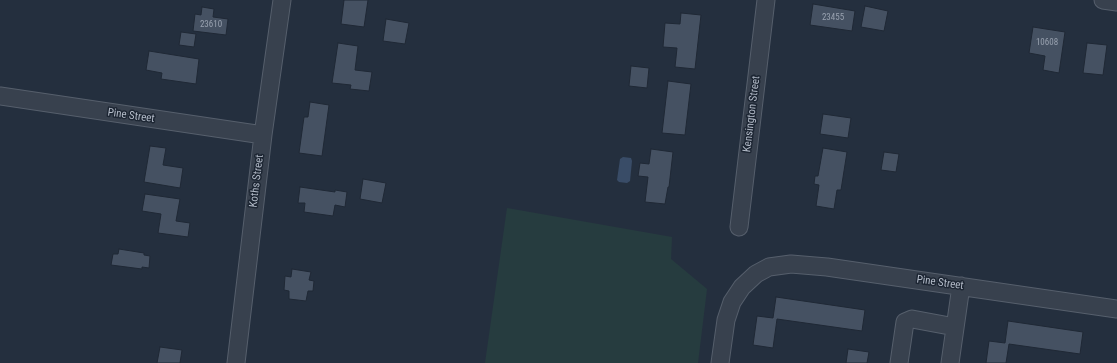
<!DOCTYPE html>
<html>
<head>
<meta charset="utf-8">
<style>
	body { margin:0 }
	canvas { display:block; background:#242f3e }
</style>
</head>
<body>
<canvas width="1117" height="363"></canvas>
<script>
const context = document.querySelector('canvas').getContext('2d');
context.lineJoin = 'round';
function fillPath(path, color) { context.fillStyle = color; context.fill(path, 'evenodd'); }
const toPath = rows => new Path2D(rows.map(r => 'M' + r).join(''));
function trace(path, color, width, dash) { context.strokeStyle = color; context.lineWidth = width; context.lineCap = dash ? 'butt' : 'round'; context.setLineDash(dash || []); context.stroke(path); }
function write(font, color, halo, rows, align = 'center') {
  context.font = font + ' "Roboto Condensed",sans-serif'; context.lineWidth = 3; context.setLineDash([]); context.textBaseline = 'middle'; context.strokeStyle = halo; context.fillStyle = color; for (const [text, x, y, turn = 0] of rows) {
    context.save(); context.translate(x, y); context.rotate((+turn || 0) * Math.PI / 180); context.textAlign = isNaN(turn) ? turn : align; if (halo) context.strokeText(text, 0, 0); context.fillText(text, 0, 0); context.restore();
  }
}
fillPath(toPath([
	[507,208,672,237,671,259,707,289,698,363,485,363]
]), '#263c3f');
fillPath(toPath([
	[623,157,631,158,632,161,630,181,627,183,619,182,617,180,620,159]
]), '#394c67');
const building = toPath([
	[344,0,368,0,364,27,341,24,344,0],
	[813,4,855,11,852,31,810,25,813,4],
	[865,6,888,11,884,31,861,27,865,6],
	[202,7,214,9,213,17,228,19,226,35,193,31,195,14,201,15,202,7],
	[681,13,701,15,695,69,675,67,677,48,663,47,665,23,680,24,681,13],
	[386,19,409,23,405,44,383,41,386,19],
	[1033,27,1065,32,1059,73,1043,70,1045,56,1029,53,1033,27],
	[181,32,196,34,194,47,179,45,181,32],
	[338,43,358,46,355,70,372,72,369,91,350,89,351,85,332,83,338,43],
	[1087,43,1107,45,1103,75,1083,73,1087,43],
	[149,51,199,59,196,84,161,79,162,73,146,70,149,51],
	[631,66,649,68,647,88,629,86,631,66],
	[668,81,691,84,685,135,662,133,668,81],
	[310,102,329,105,322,156,299,153,304,117,308,117,310,102],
	[823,114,851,118,848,138,820,134,823,114],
	[150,146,166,148,163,165,183,168,180,188,144,182,150,146],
	[823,148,847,152,841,190,837,190,834,209,816,206,819,185,814,184,815,176,818,176,823,148],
	[651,149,673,152,669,187,668,187,665,204,645,202,648,177,638,176,640,163,649,164,651,149],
	[884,152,899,154,896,172,881,170,884,152],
	[363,179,386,183,382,203,360,199,363,179],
	[300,187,335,192,335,190,347,192,345,207,335,205,333,216,304,212,305,203,298,203,300,187],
	[145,194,180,199,176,221,190,223,188,237,158,233,161,214,142,211,145,194],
	[119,249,144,253,144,255,150,256,149,268,142,267,142,269,111,265,113,254,118,254,119,249],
	[292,269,311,272,309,280,314,281,313,291,308,291,306,301,289,299,289,291,284,290,285,276,291,277,292,269],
	[776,297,865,310,862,331,777,319,773,348,753,345,757,316,773,318,776,297],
	[1008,321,1083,332,1080,354,1009,344,1006,363,986,363,989,341,1005,343,1008,321],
	[160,347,182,350,180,363,157,363,160,347],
	[848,349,869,352,867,363,846,363,848,349]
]);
fillPath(building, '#455162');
trace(building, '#1f2835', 1);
const minor = toPath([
	[1103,0,1117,2],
	[0,96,263,135],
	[739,227,766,0],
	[236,363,263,135,282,0],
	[720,363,726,320,732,302,742,287,756,274,769,267,791,264,827,267,1117,309],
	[899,363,905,322,912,319,955,327],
	[950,363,961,286]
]);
trace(minor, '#565f6c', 19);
trace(minor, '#38414e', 17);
write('9px', '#98a1af', null, [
	["23455",833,18],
	["23610",211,25],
	["10608",1047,43]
]);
write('11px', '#b4bcc9', '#1d2633', [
	["Kensington Street",752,114,-83],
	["Pine Street",131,116,8],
	["Koths Street",257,181,-83],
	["Pine Street",940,283,8]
]);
</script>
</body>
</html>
